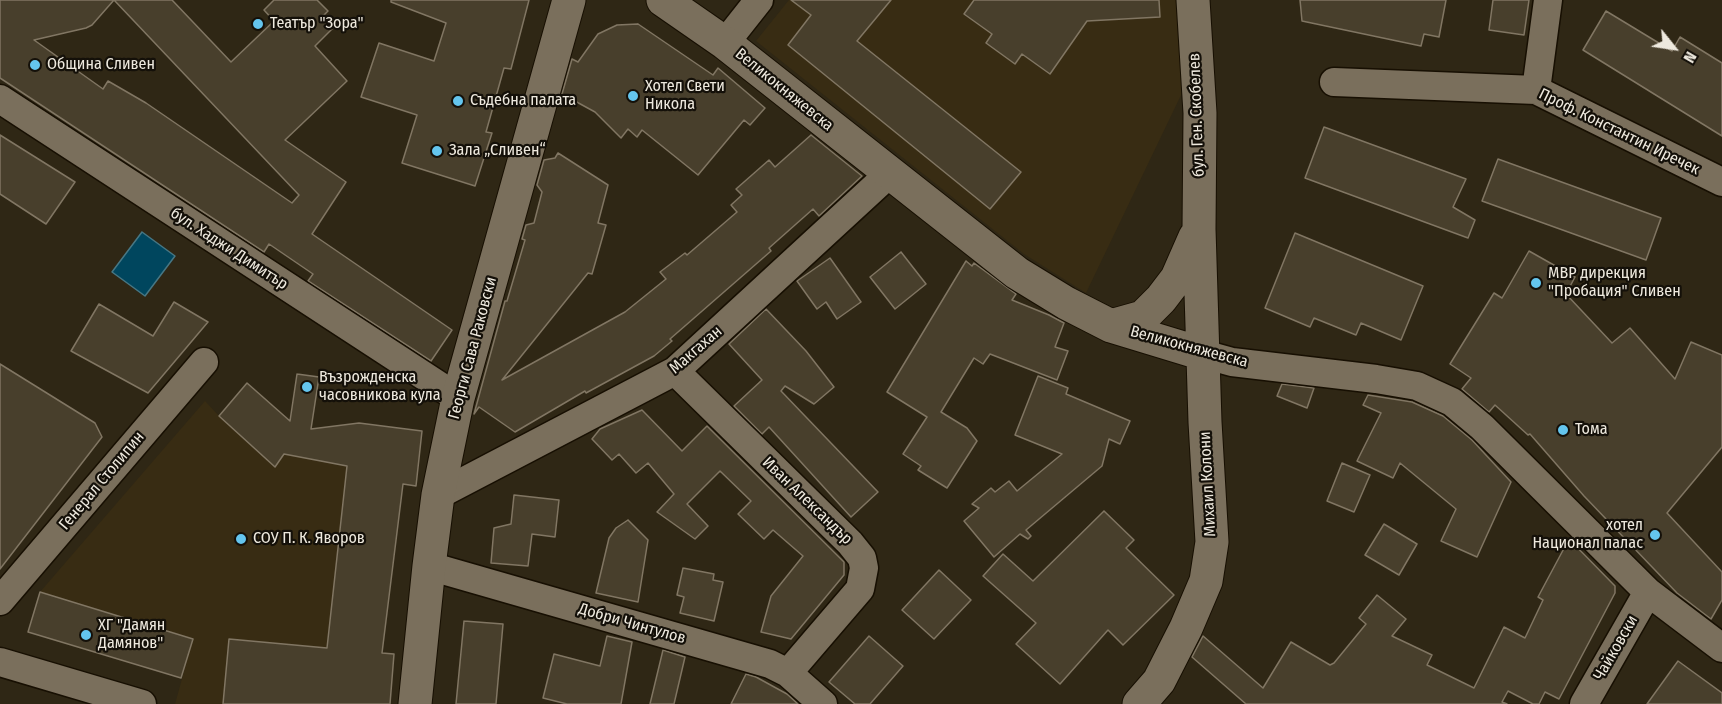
<!DOCTYPE html>
<html>
<head>
<meta charset="utf-8">
<style>
	body { margin:0 }
	#map { position:relative; width:1722px; height:704px; overflow:hidden; background:#2f2715; font-family:"Fira Sans Condensed",sans-serif }
	canvas { display:block }
	.north { position:absolute; left:1644px; top:18px; width:60px; height:60px; -webkit-text-stroke:4px #141009; paint-order:stroke; rotate:120deg; font-size:16px; font-weight:700; line-height:24px; text-align:center; color:#eee9de }
	.north::after { content:''; display:block; margin:auto; width:21px; height:27px; background:#eee9de; clip-path:polygon(50% 0,100% 100%,50% 72%,0 100%) }
</style>
</head>
<body>
<div id="map">
<canvas width="1722" height="704"></canvas>
<div class="north">N</div>
</div>
<script>
const context = document.querySelector('canvas').getContext('2d');
context.lineJoin = 'round';
function fillPath(path, color) { context.fillStyle = color; context.fill(path, 'evenodd'); }
const toPath = rows => new Path2D(rows.map(r => 'M' + r).join(''));
function trace(path, color, width, dash) { context.strokeStyle = color; context.lineWidth = width; context.lineCap = dash ? 'butt' : 'round'; context.setLineDash(dash || []); context.stroke(path); }
function write(font, color, halo, rows, align = 'center') {
  context.font = font + ' "Fira Sans Condensed",sans-serif'; context.lineWidth = 4.5; context.setLineDash([]); context.textBaseline = 'middle'; context.strokeStyle = halo; context.fillStyle = color; for (const [text, x, y, turn = 0] of rows) {
    context.save(); context.translate(x, y); context.rotate((+turn || 0) * Math.PI / 180); context.textAlign = isNaN(turn) ? turn : align; if (halo) context.strokeText(text, 0, 0); context.fillText(text, 0, 0); context.restore();
  }
}
fillPath(toPath([
	[789,0,1176,0,1182,93,1086,293,1024,254,756,41],
	[247,383,301,430,359,423,422,431,416,486,403,484,382,653,394,654,390,704,175,704,193,639,40,592,205,401,219,416]
]), '#382c13');
const water = toPath([
	[142,232,175,256,145,296,112,272,142,232]
]);
fillPath(water, '#00465e');
trace(water, '#477784', 1.5);
const building = toPath([
	[0,0,172,0,231,62,274,21,264,10,274,0,317,0,328,11,324,15,335,26,315,46,347,81,285,140,346,182,312,234,452,330,431,361,308,281,313,274,269,244,264,252,0,78,0,0],
	[114,0,299,195,292,203,146,103,108,81,103,89,34,40,86,28,92,25,114,0],
	[391,0,529,0,511,69,504,68,486,132,492,133,475,186,402,163,417,115,361,97,379,43,434,61,446,23,391,2,391,0],
	[791,0,891,0,857,41,1021,172,990,209,788,45,811,15,791,0],
	[974,0,1159,0,1160,17,1087,21,1050,74,1022,54,1015,64,986,43,992,34,964,14,974,0],
	[1300,0,1446,0,1439,37,1424,34,1421,46,1302,21,1300,0],
	[1493,0,1529,0,1524,35,1489,30,1493,0],
	[1606,11,1672,51,1680,37,1722,63,1722,136,1583,50,1606,11],
	[638,24,713,75,718,68,765,108,750,125,744,120,698,175,642,130,637,137,628,129,621,138,595,112,562,94,572,59,578,62,598,34,617,25,638,24],
	[1324,127,1466,179,1453,207,1475,220,1468,238,1305,178,1324,127],
	[0,135,75,182,46,224,0,194,0,135],
	[811,135,862,176,819,216,813,209,769,248,771,251,670,339,672,341,654,356,586,393,585,391,515,432,479,407,474,414,505,301,507,301,525,240,522,239,526,225,534,223,542,192,537,185,544,160,555,158,558,153,608,185,598,223,606,225,592,274,588,273,502,380,625,312,666,279,660,272,685,253,687,255,737,212,731,205,742,195,736,189,769,160,775,167,811,135],
	[1498,159,1661,218,1646,260,1482,201,1498,159],
	[1295,233,1423,286,1401,340,1361,323,1356,335,1314,318,1310,327,1265,308,1295,233],
	[1529,251,1575,277,1566,294,1612,343,1630,328,1675,379,1691,342,1722,355,1722,447,1667,513,1722,572,1722,600,1711,619,1677,593,1584,496,1530,434,1528,435,1495,405,1489,412,1462,389,1471,378,1450,364,1494,293,1502,298,1529,251],
	[901,252,926,284,895,309,870,277,901,252],
	[830,258,861,302,837,319,826,302,817,309,797,281,830,258],
	[966,261,972,266,974,263,1016,294,1012,300,1049,315,1064,323,1055,347,1068,351,1057,380,990,354,983,364,974,358,941,412,967,428,977,441,947,488,918,470,921,466,903,454,927,417,887,392,966,261],
	[174,302,208,322,148,393,71,351,99,304,153,336,174,302],
	[766,309,806,351,834,387,814,404,785,386,781,391,878,492,851,517,769,427,762,434,734,406,762,380,729,344,766,309],
	[0,364,95,423,102,437,0,569,0,364],
	[297,374,319,377,311,429,359,423,422,431,416,486,403,484,382,653,394,654,390,704,223,704,229,639,327,648,347,466,284,454,275,467,219,416,247,383,290,421,297,374],
	[1038,376,1068,388,1066,394,1130,421,1120,444,1109,439,1102,466,1026,530,1031,536,1028,539,1020,534,994,557,964,521,979,508,972,504,991,488,995,492,1009,481,1017,491,1062,454,1015,435,1038,376],
	[1282,384,1314,388,1307,408,1277,396,1282,384],
	[1368,395,1412,402,1443,416,1472,440,1511,482,1477,557,1441,541,1456,509,1400,463,1393,478,1357,461,1381,413,1363,405,1368,395],
	[642,410,682,451,707,426,844,562,844,575,791,639,761,632,771,596,803,556,773,530,764,539,738,514,751,501,720,471,687,504,708,526,695,539,657,512,674,494,648,463,636,473,619,454,612,460,592,439,600,429,642,410],
	[1342,463,1370,475,1354,512,1327,501,1342,463],
	[514,495,559,500,555,537,532,534,528,566,491,563,494,528,511,524,514,495],
	[1104,511,1134,540,1126,548,1174,595,1123,645,1108,630,1060,684,1016,644,1036,623,983,576,1003,554,1033,581,1104,511],
	[628,520,648,540,638,602,596,593,609,538,616,528,628,520],
	[1384,524,1417,544,1399,575,1365,555,1384,524],
	[1569,539,1615,586,1615,593,1559,699,1545,692,1539,704,1533,704,1508,691,1502,702,1507,704,1246,704,1192,657,1203,636,1263,688,1291,642,1330,665,1334,663,1366,624,1359,618,1377,595,1406,619,1392,636,1432,655,1427,665,1474,688,1504,627,1525,638,1543,600,1538,597,1569,539],
	[683,568,714,574,713,580,723,582,714,621,680,613,684,597,677,595,683,568],
	[939,570,971,600,934,639,902,610,939,570],
	[40,592,193,639,181,678,28,632,40,592],
	[464,621,503,624,496,704,456,704,464,621],
	[607,636,632,642,621,704,567,704,543,698,554,654,600,666,607,636],
	[869,636,903,666,870,704,855,704,829,682,869,636],
	[663,650,685,657,674,704,650,704,663,650],
	[1678,661,1722,693,1722,704,1647,704,1678,661],
	[746,674,756,677,787,694,798,704,731,704,746,674]
]);
fillPath(building, '#483f2c');
trace(building, '#817663', 1.5);
const street = toPath([
	[725,43,759,0],
	[1334,82,1536,90,1722,182],
	[1536,90,1548,0],
	[0,99,458,398],
	[1203,354,1232,362,1376,379,1417,386,1452,402,1482,427,1648,592,1722,648],
	[675,371,850,543,862,558,864,568,860,589,788,673],
	[438,495,675,371,889,174],
	[429,566,770,664,788,673,823,704],
	[0,601,204,362],
	[0,662,142,704],
	[1584,704,1648,592]
]);
const secondary = toPath([
	[663,0,725,43,1017,273,1066,303,1111,326,1203,354],
	[1111,326,1143,317,1161,299,1177,278,1195,237],
	[415,704,429,566,438,495,458,398,569,0],
	[1139,704,1159,681,1186,628,1206,581,1212,542,1205,422,1199,229,1200,113,1193,0]
]);
trace(street, '#170f02', 31);
trace(secondary, '#170f02', 35);
trace(street, '#7a6f5c', 28);
trace(secondary, '#7a6f5c', 33);
for (const [x, y, r, color] of [
	[258,24,6,"#64c5ee"],
	[35,65,6,"#64c5ee"],
	[633,96,6,"#64c5ee"],
	[458,101,6,"#64c5ee"],
	[437,151,6,"#64c5ee"],
	[1536,283,6,"#64c5ee"],
	[307,387,6,"#64c5ee"],
	[1563,430,6,"#64c5ee"],
	[1655,535,6,"#64c5ee"],
	[241,539,6,"#64c5ee"],
	[86,635,6,"#64c5ee"]
]) { const dot = new Path2D(); dot.arc(x, y, r, 0, 2 * Math.PI); context.fillStyle = color; context.fill(dot); trace(dot, '#141009', 2); }
write('16px', '#eee9de', '#141009', [
	["Театър \"Зора\"",270,24],
	["Община Сливен",47,65],
	["Хотел Свети",645,87],
	["Никола",645,105],
	["Съдебна палата",470,101],
	["Зала „Сливен“",449,151],
	["МВР дирекция",1548,274],
	["\"Пробация\" Сливен",1548,292],
	["Възрожденска",319,378],
	["часовникова кула",319,396],
	["Тома",1575,430],
	["хотел",1643,526,"right"],
	["Национал палас",1643,544,"right"],
	["СОУ П. К. Яворов",253,539],
	["ХГ \"Дамян",98,626],
	["Дамянов\"",98,644]
], 'left');
write('16px', '#eee9de', '#141009', [
	["Великокняжевска",784,90,39],
	["бул. Ген. Скобелев",1197,115,-92],
	["Проф. Константин Иречек",1619,132,26],
	["бул. Хаджи Димитър",229,249,33],
	["Великокняжевска",1189,347,15],
	["Георги Сава Раковски",473,348,-75],
	["Макгахан",696,350,-41],
	["Генерал Столипин",102,481,-50],
	["Михаил Колони",1208,484,-93],
	["Иван Александър",807,501,44],
	["Добри Чинтулов",632,624,16],
	["Чайковски",1616,648,-60]
]);
</script>
</body>
</html>
